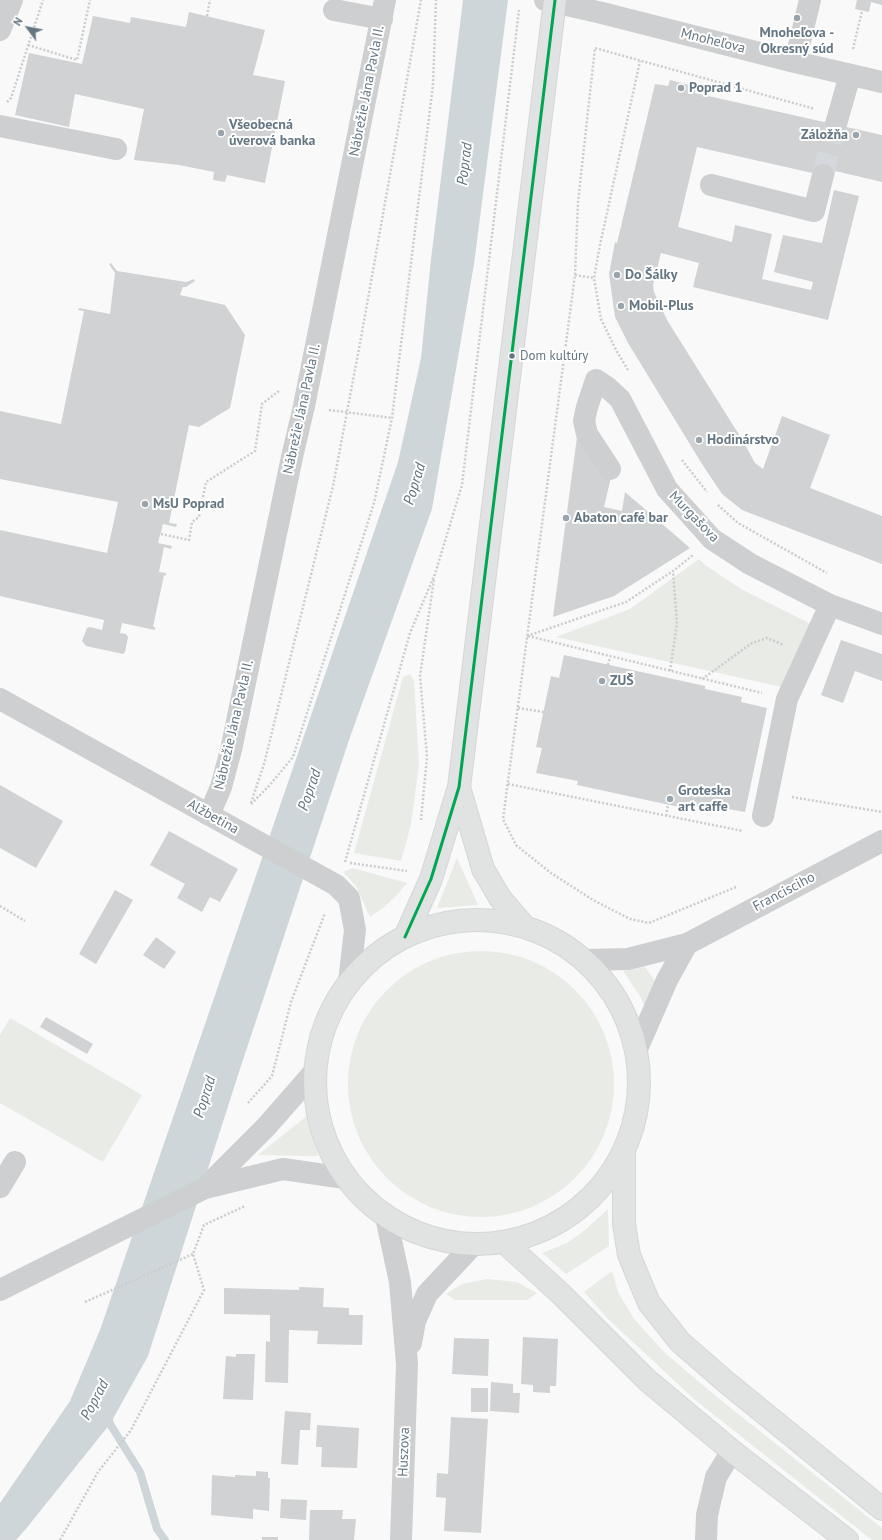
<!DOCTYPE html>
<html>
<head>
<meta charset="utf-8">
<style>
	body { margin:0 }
	#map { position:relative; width:882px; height:1540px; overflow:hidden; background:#f9f9f9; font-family:"PT Sans",sans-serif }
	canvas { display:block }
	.north { position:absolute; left:8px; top:8px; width:40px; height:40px; -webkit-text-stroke:3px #fff; paint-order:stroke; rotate:302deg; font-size:11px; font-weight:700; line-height:16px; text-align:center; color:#657683 }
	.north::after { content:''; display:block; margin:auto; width:14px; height:18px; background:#657683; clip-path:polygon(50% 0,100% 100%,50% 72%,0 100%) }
</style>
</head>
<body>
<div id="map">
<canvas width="882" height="1540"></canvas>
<div class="north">N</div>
</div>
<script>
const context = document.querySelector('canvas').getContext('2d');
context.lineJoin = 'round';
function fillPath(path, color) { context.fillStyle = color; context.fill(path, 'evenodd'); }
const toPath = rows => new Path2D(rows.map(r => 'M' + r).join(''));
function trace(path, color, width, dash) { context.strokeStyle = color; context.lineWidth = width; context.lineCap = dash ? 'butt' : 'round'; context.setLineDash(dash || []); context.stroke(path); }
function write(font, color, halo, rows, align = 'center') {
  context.font = font + ' "PT Sans",sans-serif'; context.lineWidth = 4; context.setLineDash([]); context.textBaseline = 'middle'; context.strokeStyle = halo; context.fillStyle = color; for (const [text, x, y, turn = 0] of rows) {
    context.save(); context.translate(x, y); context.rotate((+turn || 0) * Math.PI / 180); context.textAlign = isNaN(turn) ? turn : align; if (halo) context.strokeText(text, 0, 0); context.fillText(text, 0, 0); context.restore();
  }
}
fillPath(toPath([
	[699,559,705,565,741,589,811,624,782,687,556,637,630,609],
	[410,674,414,680,419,764,411,824,401,861,354,853,403,677],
	[457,858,478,905,437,908],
	[353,868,407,883,398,894,383,908,370,917,356,886,343,872],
	'348 1084a133 133 0 1 1 266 0a133 133 0 1 1-266 0Z',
	[645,967,656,983,646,1009,640,996,623,971],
	[10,1018,142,1095,103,1162,0,1103,0,1035],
	[308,1115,318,1156,258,1155],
	[608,1209,609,1246,566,1274,542,1253,567,1243,584,1231],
	[612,1271,618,1292,634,1319,665,1353,723,1402,882,1528,882,1540,872,1540,694,1399,607,1318,584,1292],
	[487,1279,517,1282,537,1293,527,1300,455,1300,446,1294,462,1284]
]), '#e8ebe6');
fillPath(toPath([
	[463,0,508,0,474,264,432,509,349,740,239,1072,148,1356,110,1424,25,1530,16,1540,0,1540,0,1503,70,1401,100,1330,398,462,421,358,431,259]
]), '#ced6d9');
trace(toPath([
	[108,1415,110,1424,140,1472,157,1529,165,1540]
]), '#ced6d9', 8);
fillPath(toPath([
	[857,0,882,0,882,5,871,2,869,12,855,9],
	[189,12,265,30,253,75,285,81,265,183,227,175,225,182,213,180,214,172,179,165,134,160,144,109,75,94,69,127,15,115,29,53,82,64,93,16,130,23,131,17,186,27],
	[670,80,697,87,695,93,882,135,882,182,831,170,830,177,697,147,678,227,732,242,735,225,772,234,762,279,811,290,813,282,774,272,783,235,822,243,834,190,859,196,828,320,693,287,699,263,661,253,653,285,654,292,667,320,743,441,755,463,763,469,782,416,830,435,810,488,882,516,882,564,742,510,722,494,702,464,628,343,615,317,609,274,615,242,617,243,655,84,668,86],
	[111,263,117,271,186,282,194,279,195,281,186,287,183,287,180,295,225,305,245,335,230,408,199,427,189,425,169,523,177,524,176,527,163,524,158,543,172,546,171,549,164,547,159,572,166,573,166,576,164,575,153,627,155,627,155,630,122,623,120,633,126,634,128,637,125,652,123,654,86,646,82,641,87,628,90,627,102,630,104,620,0,596,0,530,107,553,118,502,0,479,0,411,61,424,84,311,78,310,79,308,110,314,115,273,109,264],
	[577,437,611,477,604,507,622,511,625,492,690,548,614,596,553,617],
	[841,640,882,654,882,681,855,671,843,703,821,695],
	[564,655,705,686,705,689,742,697,741,702,767,708,745,812,728,809,727,813,680,803,679,807,577,785,578,781,536,773,542,748,536,747,551,676,559,678],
	[0,785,63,821,36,868,0,848],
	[169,831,238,869,220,902,210,897,202,912,177,898,185,884,150,865],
	[115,890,133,900,96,964,79,954],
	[156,937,176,952,164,969,143,955],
	[46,1017,93,1044,87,1054,40,1027],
	[299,1287,324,1288,323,1307,349,1308,349,1315,363,1315,362,1345,317,1344,318,1331,289,1330,288,1383,265,1382,266,1341,270,1342,270,1315,224,1314,224,1288,299,1290],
	[523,1337,558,1339,556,1386,550,1386,550,1393,533,1392,533,1385,521,1384],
	[454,1338,489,1339,488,1376,452,1374],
	[236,1354,255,1354,253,1400,223,1399,226,1356,236,1357],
	[491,1382,513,1384,513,1393,520,1393,519,1413,490,1411],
	[471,1388,488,1388,488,1412,471,1412],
	[285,1411,311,1413,310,1430,300,1430,298,1465,281,1464],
	[451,1417,488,1419,481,1533,444,1531,446,1498,436,1497,437,1473,448,1474],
	[317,1425,359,1428,357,1468,321,1467,322,1447,316,1447],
	[256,1471,268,1472,268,1478,270,1478,269,1511,253,1509,253,1519,211,1515,212,1475,235,1477,235,1475,256,1476],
	[281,1499,307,1500,306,1520,280,1518],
	[310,1510,343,1510,342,1519,356,1519,354,1540,309,1540],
	[262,1537,278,1537,278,1540,262,1540]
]), '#d0d2d3');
trace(toPath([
	[823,175,836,124]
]), '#d4d8dc', 22, [22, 11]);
const major = toPath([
	[459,787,483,869,500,898,525,927],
	'315 1082a162 162 0 1 1 324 0a162 162 0 1 1-324 0Z',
	[405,937,431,879,459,787,555,0],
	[624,1151,624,1224,629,1255,649,1303,680,1342,726,1382,882,1509],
	[504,1242,561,1294,647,1380,732,1451,847,1540]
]);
trace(major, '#d5d6d7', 24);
trace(toPath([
	[207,16,210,0],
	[28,45,77,60,90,0],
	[853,49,862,11],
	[7,102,11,98,43,0],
	[575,275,594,278],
	[628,370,616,350,601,319,594,278,600,245,640,61],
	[329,410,392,418],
	[682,460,707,492],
	[718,505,738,523,827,573],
	[161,534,189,540,192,522,199,517,206,482,255,451,262,404,280,390],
	[527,636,626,602,673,571,693,555],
	[528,636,762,693],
	[608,665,610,657],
	[670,671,677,624,673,571],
	[702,679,752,643,767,638,784,645],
	[518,708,544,712],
	[508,784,743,831],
	[792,797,882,812],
	[251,803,264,764,333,486,361,338,421,0],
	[251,804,269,786,293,757,374,503,392,418,416,222,433,85,436,0],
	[666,816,668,805],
	[421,820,427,757,420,676,434,579],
	[345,862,410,633,435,574,462,485,519,10],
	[350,863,407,871],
	[736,887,649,923,630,919,593,900,551,873,516,845,503,819,575,275,578,202,595,48,815,109],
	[0,906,25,921],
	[248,1103,272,1076,291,1002,325,913],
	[85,1302,193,1254],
	[60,1540,98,1472,131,1430,204,1290,193,1254,204,1225,245,1206]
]), '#cbcccd', 2.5, [2, 2]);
trace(toPath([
	[545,0,602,13,795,62,882,82],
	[334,10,382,19],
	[0,30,12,0],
	[795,62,810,0],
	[836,124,850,75],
	[0,126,116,149],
	[711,185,814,211,823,175],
	[610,469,587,434,584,421,587,407,596,380,608,388,620,399,667,489,712,539,750,564,830,605,882,624],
	[0,699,336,885,349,898,355,930,349,982],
	[209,815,221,787,231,750,292,457,304,406,385,0],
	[763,816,787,699,830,605],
	[585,960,628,959,687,944,882,841],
	[636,1051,667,980,687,944],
	[0,1187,15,1162],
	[205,1188,266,1127,315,1071],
	[386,1217,400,1282,407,1364,401,1540],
	[0,1290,205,1188,283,1169,345,1178],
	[411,1343,415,1321,427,1294,473,1245],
	[706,1540,707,1515,716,1477,732,1451]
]), '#cecfd0', 22);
trace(major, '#e1e2e2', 22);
trace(toPath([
	[405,937,431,879,459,787,555,0]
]), '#00a651', 3);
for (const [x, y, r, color] of [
	[797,18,4,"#99a4ac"],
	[681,88,4,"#99a4ac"],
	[221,133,4,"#99a4ac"],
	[856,135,4,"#99a4ac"],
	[617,275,4,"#99a4ac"],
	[621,306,4,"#99a4ac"],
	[512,356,3.5,"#657683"],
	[699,440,4,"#99a4ac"],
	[145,504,4,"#99a4ac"],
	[566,518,4,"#99a4ac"],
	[602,681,4,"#99a4ac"],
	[670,799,4,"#99a4ac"]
]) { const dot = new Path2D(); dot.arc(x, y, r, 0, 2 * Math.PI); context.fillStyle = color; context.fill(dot); trace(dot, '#fff', 1.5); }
write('13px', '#657683', '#fff', [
	["Dom kultúry",520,356]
], 'left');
write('bold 14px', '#657683', '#fff', [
	["Mnoheľova -",797,33,"center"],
	["Okresný súd",797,49,"center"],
	["Poprad 1",689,88],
	["Všeobecná",229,125],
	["úverová banka",229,141],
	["Záložňa",848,135,"right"],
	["Do Šálky",625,275],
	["Mobil-Plus",629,306],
	["Hodinárstvo",707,440],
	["MsU Poprad",153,504],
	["Abaton café bar",574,518],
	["ZUŠ",610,681],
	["Groteska",678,791],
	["art caffe",678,807]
], 'left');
write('14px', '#657683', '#fff', [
	["Mnoheľova",713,41,14],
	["Nábrežie Jána Pavla II.",367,91,-79],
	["Nábrežie Jána Pavla II.",302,409,-78],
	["Murgašova",694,517,46],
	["Nábrežie Jána Pavla II.",234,725,-77],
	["Alžbetina",213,817,29],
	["Francisciho",784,892,-28],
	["Huszova",404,1452,-88]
]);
write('italic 15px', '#60757c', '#fff', [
	["Poprad",465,164,-83],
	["Poprad",415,484,-73],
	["Poprad",310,790,-71],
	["Poprad",205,1097,-72],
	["Poprad",95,1400,-62]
]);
</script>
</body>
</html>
